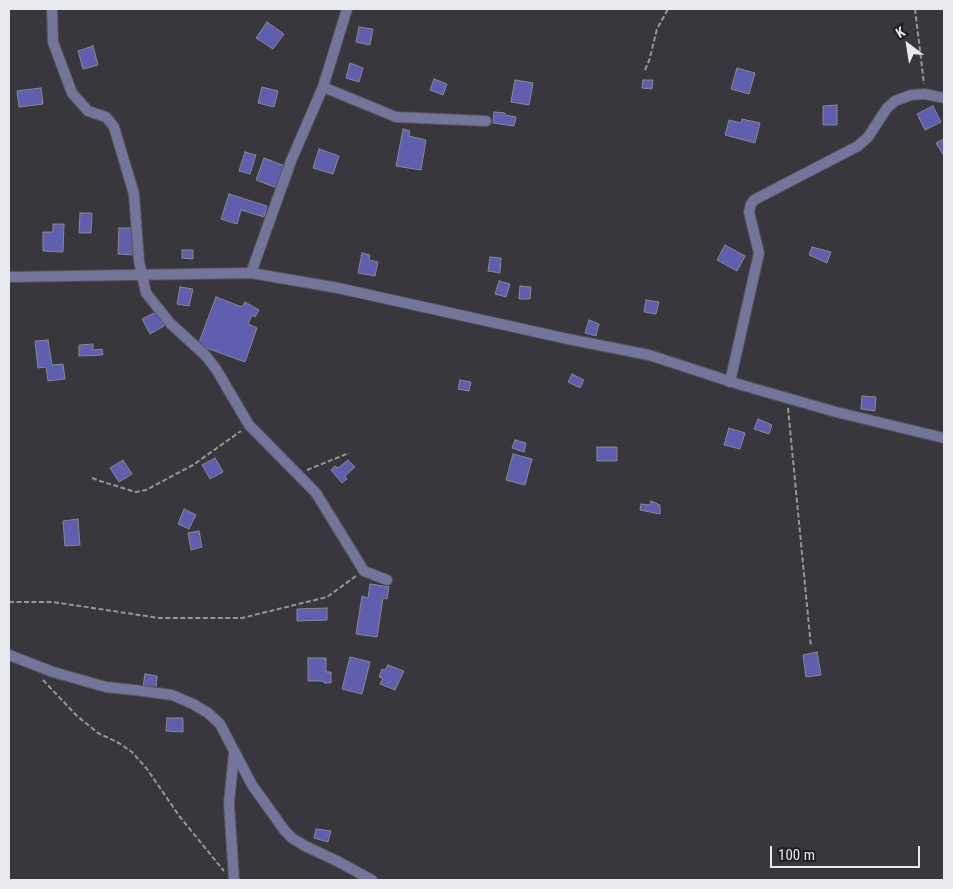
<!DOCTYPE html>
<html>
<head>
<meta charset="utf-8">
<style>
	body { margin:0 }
	#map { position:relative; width:953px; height:889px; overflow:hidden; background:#37373d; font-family:"Roboto Condensed",sans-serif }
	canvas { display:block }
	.frame { position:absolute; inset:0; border:10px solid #e8e9ec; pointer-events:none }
	.north { position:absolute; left:883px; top:20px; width:50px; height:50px; -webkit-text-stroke:4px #1f1f21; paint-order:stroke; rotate:329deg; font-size:14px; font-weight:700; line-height:20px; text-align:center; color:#e8e9ec }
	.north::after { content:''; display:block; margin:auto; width:18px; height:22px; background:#e8e9ec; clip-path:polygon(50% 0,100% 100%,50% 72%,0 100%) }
	.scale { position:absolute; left:770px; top:846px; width:150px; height:22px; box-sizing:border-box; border:2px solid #e8e9ec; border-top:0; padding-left:6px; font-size:15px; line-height:18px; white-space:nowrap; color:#e8e9ec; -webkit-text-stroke:4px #1f1f21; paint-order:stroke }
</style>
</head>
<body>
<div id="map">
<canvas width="953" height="889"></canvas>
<div class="frame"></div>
<div class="north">K</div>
<div class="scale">100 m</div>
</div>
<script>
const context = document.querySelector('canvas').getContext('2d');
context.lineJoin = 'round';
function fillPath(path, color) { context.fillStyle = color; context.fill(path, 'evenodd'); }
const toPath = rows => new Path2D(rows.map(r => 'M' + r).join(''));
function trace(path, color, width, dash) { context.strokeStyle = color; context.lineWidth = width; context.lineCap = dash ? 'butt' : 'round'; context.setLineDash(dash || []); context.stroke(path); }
const building = toPath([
	[267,22,284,34,273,49,256,38,267,22],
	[359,27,373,29,370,45,356,42,359,27],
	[93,46,98,65,83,69,78,51,93,46],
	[350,63,363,68,359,82,346,78,350,63],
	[737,68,755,73,749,94,731,89,737,68],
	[434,79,447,84,443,95,430,90,434,79],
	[515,80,533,83,529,105,511,102,515,80],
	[643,80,653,80,652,89,642,88,643,80],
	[262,87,278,91,274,107,258,103,262,87],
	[41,88,43,104,19,107,17,91,41,88],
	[837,105,837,125,823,125,823,106,837,105],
	[933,106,941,122,925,130,917,114,933,106],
	[494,112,505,113,505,115,516,117,514,126,493,123,494,112],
	[742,119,760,123,755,143,725,135,729,120,741,123,742,119],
	[403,129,410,131,409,136,426,140,421,170,396,166,403,129],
	[944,139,944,156,936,143,944,139],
	[319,149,339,156,333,174,313,168,319,149],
	[245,152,256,155,250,174,239,171,245,152],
	[264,158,285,166,277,188,256,180,264,158],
	[229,194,267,206,264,217,241,210,237,224,221,219,229,194],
	[80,213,92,213,91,233,79,233,80,213],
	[53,224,64,224,63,252,43,251,43,232,53,232,53,224],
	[119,228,135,228,133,255,118,254,119,228],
	[725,245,745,256,737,271,717,260,725,245],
	[812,247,831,252,827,263,809,255,812,247],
	[182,250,193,250,193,259,182,258,182,250],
	[362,253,370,255,369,260,378,262,375,276,358,273,362,253],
	[490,257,501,258,500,273,488,271,490,257],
	[499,281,510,284,506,297,495,294,499,281],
	[520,286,531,287,530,299,519,299,520,286],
	[180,287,193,289,189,306,177,304,180,287],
	[216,297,242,307,245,302,259,310,255,317,252,315,248,324,257,328,245,362,198,345,216,297],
	[646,300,659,302,656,314,644,312,646,300],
	[156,312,164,326,150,334,142,319,156,312],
	[589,320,599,324,596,336,585,333,589,320],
	[48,340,52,365,63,364,65,379,48,381,46,367,38,368,35,341,48,340],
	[93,344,93,350,102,349,103,355,79,356,79,345,93,344],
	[572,374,584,380,580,388,568,382,572,374],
	[460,380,471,382,469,391,458,389,460,380],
	[862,396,876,397,875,411,861,409,862,396],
	[758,419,772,425,769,434,754,429,758,419],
	[729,428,745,433,740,449,724,445,729,428],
	[515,440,526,443,524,452,512,448,515,440],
	[597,447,617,447,617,461,597,461,597,447],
	[513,454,532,459,525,485,506,480,513,454],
	[215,458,223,472,210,479,202,465,215,458],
	[123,460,132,474,119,482,110,468,123,460],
	[348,460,355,467,345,476,347,479,342,483,331,470,335,466,338,468,348,460],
	[651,501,660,505,660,514,640,510,641,504,650,505,651,501],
	[184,509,196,515,189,529,178,524,184,509],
	[78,519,80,545,65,546,63,521,78,519],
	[199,531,202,547,191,550,188,533,199,531],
	[370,584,389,587,387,599,383,598,377,637,356,634,362,596,368,598,370,584],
	[327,608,327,620,297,621,297,609,327,608],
	[817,652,821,675,806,677,803,655,817,652],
	[350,657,370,662,362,694,342,689,350,657],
	[308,658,326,658,326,672,331,672,331,683,324,683,324,681,308,681,308,658],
	[388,665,404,671,395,690,380,684,383,678,379,677,382,669,385,670,388,665],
	[145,674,157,676,156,688,143,687,145,674],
	[167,718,183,718,183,732,166,731,167,718],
	[316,829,331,831,328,842,314,838,316,829]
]);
fillPath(building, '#5f5eaf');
trace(building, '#888990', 1);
const minor = toPath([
	[52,9,53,42,72,93,88,111,106,117,114,127,134,194,139,261,146,293,170,323,205,355,216,369,249,425,316,493,364,571,387,580],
	[323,87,396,117,486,121],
	[251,273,291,161,323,87,347,9],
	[730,382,759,253,749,212,751,204,754,200,858,146,868,137,887,108,895,101,911,95,925,94,944,98],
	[9,655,53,672,106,687,134,690,172,695,193,704,208,713,220,724,252,785,285,831,292,838,305,846,337,861,372,880],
	[234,753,229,803,234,880]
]);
const tertiary = toPath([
	[9,277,251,273,338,288,568,339,649,355,738,384,836,412,944,438]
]);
trace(minor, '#535359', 12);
trace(tertiary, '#535359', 12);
trace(toPath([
	[915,9,924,84],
	[645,70,649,61,657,29,668,9],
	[788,408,811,647],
	[307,470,349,453],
	[92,478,100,481,136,492,146,490,193,465,241,431],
	[9,602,53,602,159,618,242,618,327,597,356,576],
	[43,680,77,716,98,733,119,743,132,752,147,769,180,817,224,871]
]), '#96969b', 2, [5, 2.5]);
trace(minor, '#73759a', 10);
trace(tertiary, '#73759a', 10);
</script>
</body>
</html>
